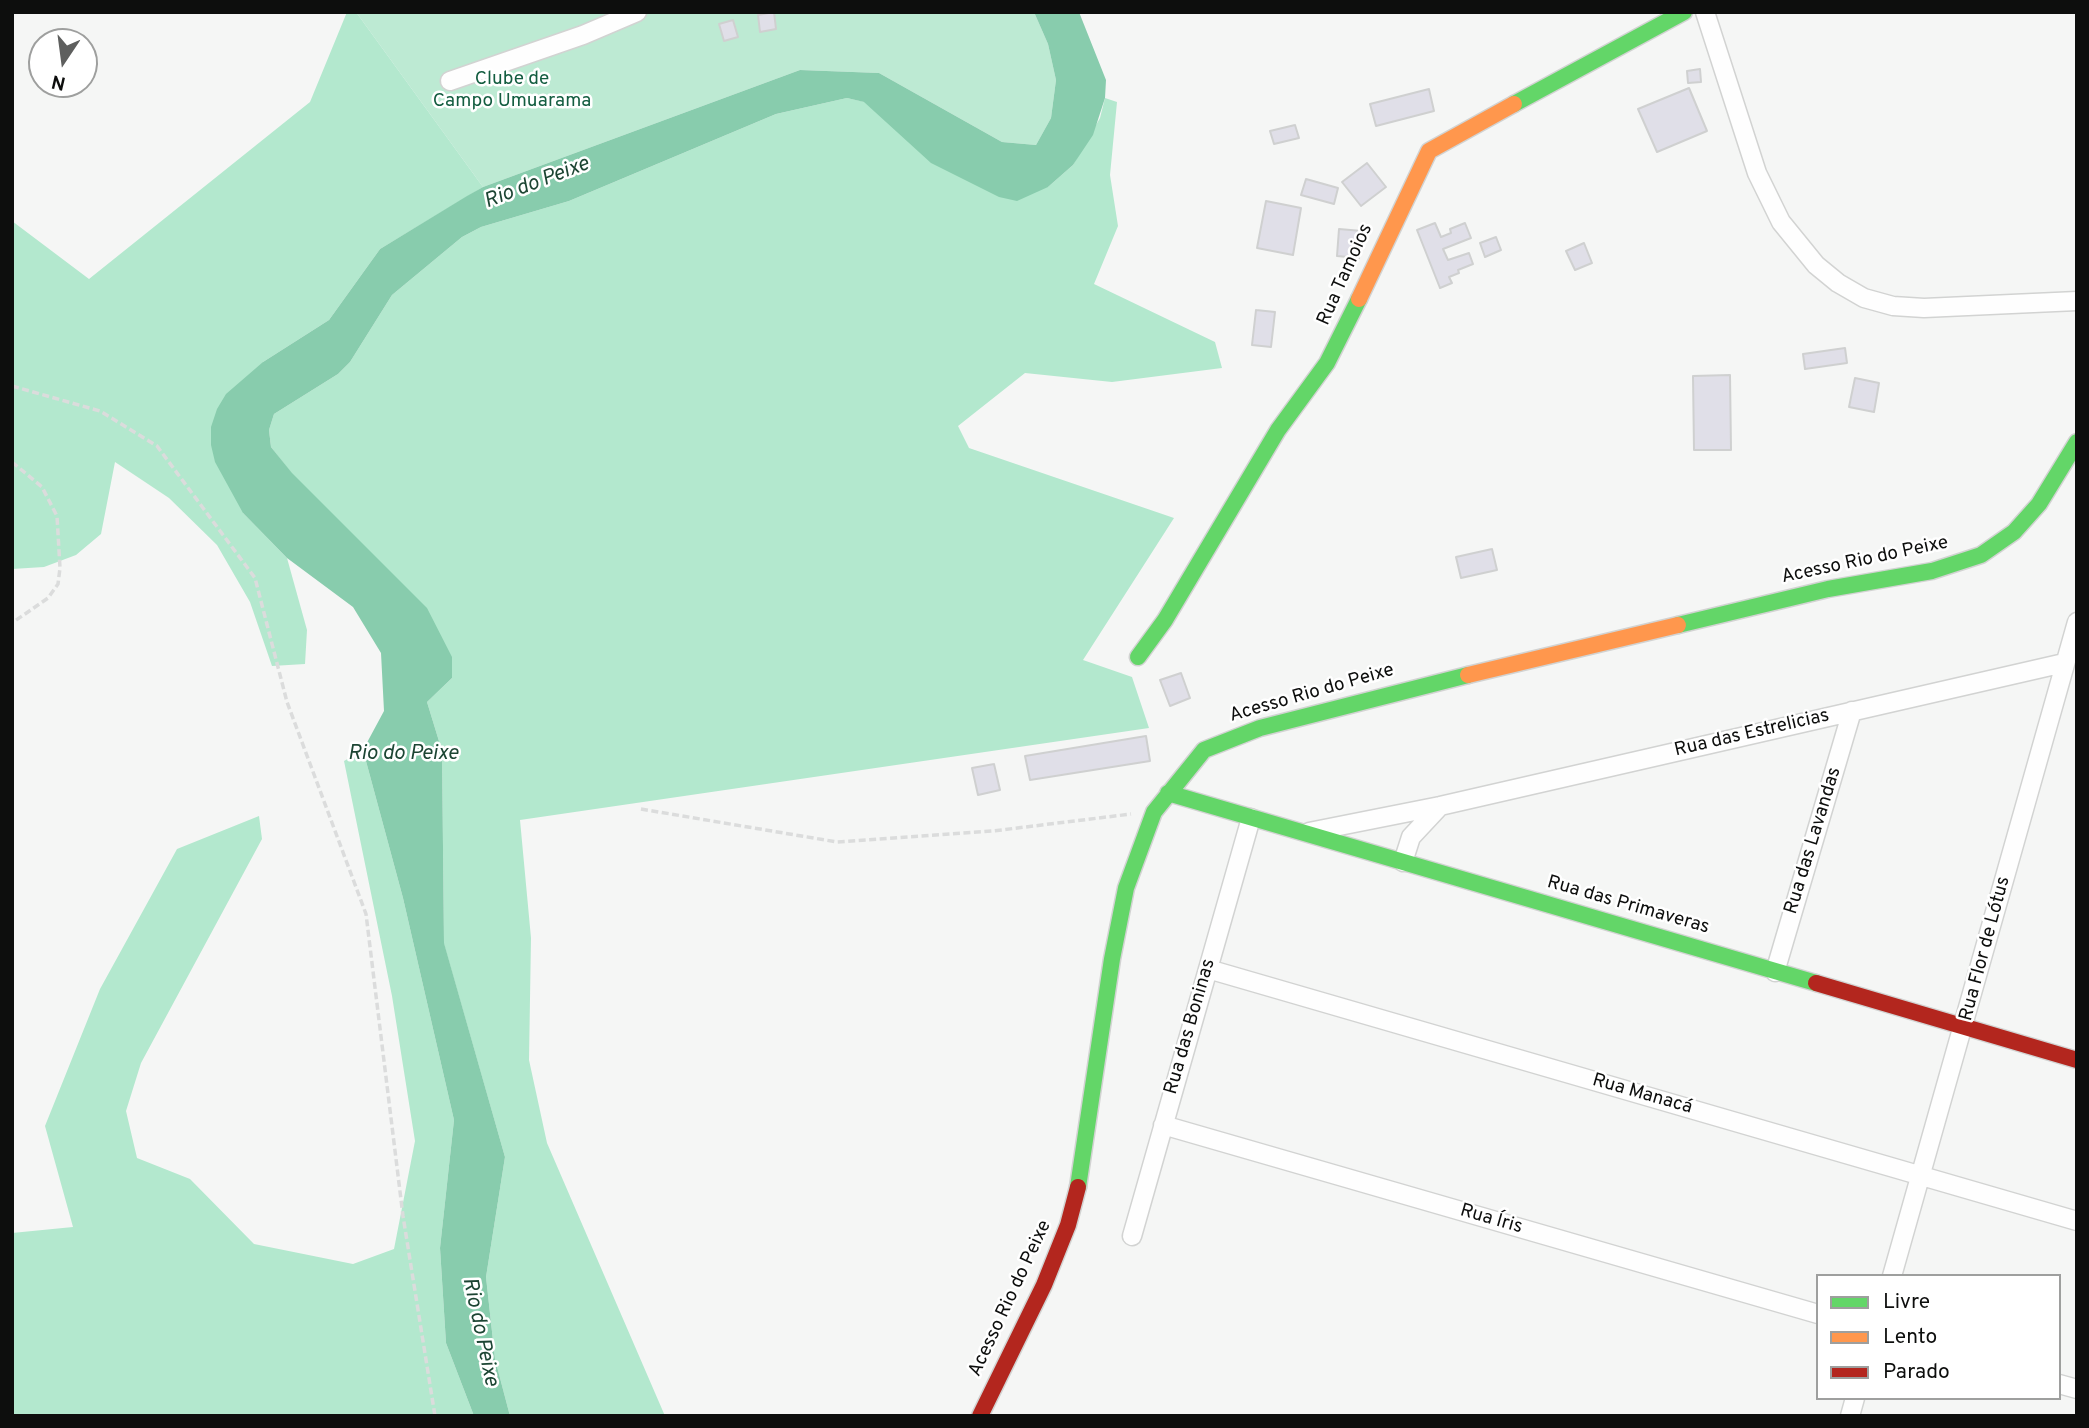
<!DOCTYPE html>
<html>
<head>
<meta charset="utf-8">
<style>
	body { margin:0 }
	#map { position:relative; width:2089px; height:1428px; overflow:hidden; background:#f5f6f5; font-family:Overpass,sans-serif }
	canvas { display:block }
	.frame { position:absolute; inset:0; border:14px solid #0d0e0d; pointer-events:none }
	.legend { position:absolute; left:1816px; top:1274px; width:245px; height:126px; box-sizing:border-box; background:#fff; border:2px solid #9e9f9e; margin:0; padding:9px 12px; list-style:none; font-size:21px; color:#0d0e0d }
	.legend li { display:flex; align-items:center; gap:14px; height:35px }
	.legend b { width:35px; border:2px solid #9e9f9e }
	.north { position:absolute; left:28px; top:28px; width:70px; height:70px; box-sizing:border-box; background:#fff; border:2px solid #9e9f9e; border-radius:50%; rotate:193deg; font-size:19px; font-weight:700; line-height:28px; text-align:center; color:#0d0e0d }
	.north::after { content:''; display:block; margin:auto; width:24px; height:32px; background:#5e5f5e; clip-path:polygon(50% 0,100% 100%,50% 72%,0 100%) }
</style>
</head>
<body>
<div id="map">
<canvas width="2089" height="1428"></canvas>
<div class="frame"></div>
<ul class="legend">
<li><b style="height:9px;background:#63d668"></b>Livre</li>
<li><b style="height:9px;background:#ff974d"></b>Lento</li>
<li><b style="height:9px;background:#b3261e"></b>Parado</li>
</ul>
<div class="north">N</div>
</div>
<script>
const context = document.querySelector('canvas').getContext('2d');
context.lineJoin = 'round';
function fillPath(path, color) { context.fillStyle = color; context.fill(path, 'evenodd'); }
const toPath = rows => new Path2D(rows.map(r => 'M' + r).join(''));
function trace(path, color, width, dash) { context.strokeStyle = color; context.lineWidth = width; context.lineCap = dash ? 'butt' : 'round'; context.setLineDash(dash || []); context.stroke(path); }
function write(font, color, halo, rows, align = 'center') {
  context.font = font + ' Overpass,sans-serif'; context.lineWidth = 5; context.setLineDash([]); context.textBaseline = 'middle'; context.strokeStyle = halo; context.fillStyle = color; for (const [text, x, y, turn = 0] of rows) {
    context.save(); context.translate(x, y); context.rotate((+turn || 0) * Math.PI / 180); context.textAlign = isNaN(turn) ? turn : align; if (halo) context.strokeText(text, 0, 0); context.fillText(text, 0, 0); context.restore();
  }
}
fillPath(toPath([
	[356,12,1034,12,1048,44,1056,80,1051,118,1036,145,1002,142,879,73,800,70,483,187]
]), '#bdead3');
fillPath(toPath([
	[347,12,356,12,483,187,380,249,329,320,263,362,243,513,287,558,307,630,305,664,272,666,250,602,217,545,169,498,115,462,101,534,76,555,44,567,12,569,12,221,89,279,310,102],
	[847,98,865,102,878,113,1048,187,1073,165,1100,118,1105,98,1117,102,1110,175,1118,226,1094,284,1215,342,1222,368,1112,382,1025,373,958,426,969,448,1174,518,1083,660,1132,677,1149,728,520,820,531,938,529,1060,547,1143,665,1416,510,1416,495,1359,486,1277,505,1157,444,944,442,751,427,702,452,678,271,447,269,430,274,414,338,374,350,362,392,295,462,237,481,227,569,201,776,114],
	[363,750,403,898,454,1120,440,1248,446,1343,474,1416,12,1416,12,1233,73,1227,45,1126,100,989,177,849,259,816,262,839,141,1063,126,1111,137,1158,190,1179,254,1244,353,1264,394,1249,415,1141,392,996,344,761]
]), '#b3e8ce');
fillPath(toPath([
	[1034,12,1079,12,1106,80,1105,98,1093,135,1073,165,1048,187,1017,201,999,197,931,163,864,102,847,98,776,114,569,201,481,227,462,237,392,295,350,362,338,374,274,414,269,430,271,447,292,473,427,608,452,657,452,678,427,702,442,751,444,943,505,1157,486,1277,495,1359,510,1416,474,1416,446,1343,440,1248,454,1120,403,898,363,750,384,711,381,653,353,607,287,558,243,513,215,462,211,445,211,427,217,409,226,394,263,362,329,320,380,249,467,196,483,187,800,70,879,73,1002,142,1036,145,1051,118,1056,80,1048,44]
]), '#88ccad');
const building = toPath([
	[774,12,776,29,760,32,758,15,774,12],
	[733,20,738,37,724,41,719,24,733,20],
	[1700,69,1701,82,1688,83,1687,71,1700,69],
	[1689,88,1707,131,1657,152,1638,109,1689,88],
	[1429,89,1434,111,1376,126,1370,104,1429,89],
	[1295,125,1299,138,1274,144,1270,131,1295,125],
	[1367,163,1386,187,1361,206,1342,182,1367,163],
	[1306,179,1338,188,1334,204,1301,195,1306,179],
	[1266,201,1301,208,1293,255,1257,248,1266,201],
	[1435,223,1441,237,1451,233,1450,229,1465,223,1471,238,1443,249,1448,260,1469,253,1473,264,1458,270,1459,273,1449,277,1452,283,1440,288,1417,230,1435,223],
	[1339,229,1362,231,1359,258,1337,256,1339,229],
	[1496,237,1501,250,1485,257,1480,243,1496,237],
	[1584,243,1592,263,1575,270,1566,251,1584,243],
	[1256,310,1275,312,1271,347,1252,345,1256,310],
	[1845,348,1847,363,1805,369,1803,354,1845,348],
	[1730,375,1731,450,1694,450,1693,376,1730,375],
	[1855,378,1879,383,1874,412,1849,407,1855,378],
	[1492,549,1497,570,1461,578,1456,557,1492,549],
	[1181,673,1190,698,1170,706,1160,680,1181,673],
	[1146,736,1150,761,1030,780,1025,756,1146,736],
	[994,764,1000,790,978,795,972,768,994,764]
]);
fillPath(building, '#e0dfe8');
trace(building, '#cfd0d0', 2);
const street = toPath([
	[1705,12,1757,173,1781,222,1816,265,1838,283,1864,298,1893,306,1924,308,2077,301],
	[450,81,583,35,637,12],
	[1309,832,1440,806,2064,663],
	[1403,862,1411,837,1440,806],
	[1208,969,2077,1221],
	[1775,972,1852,711],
	[1163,1125,1818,1314],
	[1132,1236,1251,818],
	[1892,1276,2077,622],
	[2059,1384,2077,1389],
	[1850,1416,1855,1398]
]);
const fast = toPath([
	[1514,104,1684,12],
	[1678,625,1828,589,1932,571,1981,555,2014,532,2039,504,2077,442],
	[1138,657,1165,620,1278,430,1327,363,1359,299],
	[1168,793,1816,983],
	[1078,1187,1112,959,1126,888,1154,812,1204,750,1260,728,1468,675]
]);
const slow = toPath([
	[1359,299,1429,151,1514,104],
	[1468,675,1678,625]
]);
const jam = toPath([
	[1816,983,2077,1060],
	[980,1416,1044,1285,1068,1225,1078,1187]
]);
trace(street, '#d2d3d2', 21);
trace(fast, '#d2d3d2', 19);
trace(slow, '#d2d3d2', 19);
trace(jam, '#d2d3d2', 19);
trace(toPath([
	[12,386,100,411,157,446,255,578,287,702,366,914,403,1216,435,1416],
	[12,462,42,487,57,516,60,568,58,584,48,598,12,623],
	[641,809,837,842,993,831,1131,814]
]), '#dbdcdc', 3.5, [7, 3.5]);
trace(street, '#fefefe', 18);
trace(fast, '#63d668', 16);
trace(slow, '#ff974d', 16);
trace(jam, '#b3261e', 16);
write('19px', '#135d40', '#fff', [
	["Clube de",512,80],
	["Campo Umuarama",512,102]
]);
write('19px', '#0d0e0d', '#fff', [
	["Rua Tamoios",1346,275,-66],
	["Acesso Rio do Peixe",1865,561,-12],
	["Acesso Rio do Peixe",1312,694,-16],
	["Rua das Estrelicias",1752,734,-13],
	["Rua das Lavandas",1814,841,-73],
	["Rua das Primaveras",1628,906,16],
	["Rua Flor de Lótus",1986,949,-75],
	["Rua das Boninas",1191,1027,-74],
	["Rua Manacá",1642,1095,16],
	["Rua Íris",1491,1220,16],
	["Acesso Rio do Peixe",1011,1299,-65]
]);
write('italic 21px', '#1c4533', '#fff', [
	["Rio do Peixe",537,184,-21],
	["Rio do Peixe",403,755],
	["Rio do Peixe",479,1332,78]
]);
</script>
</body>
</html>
